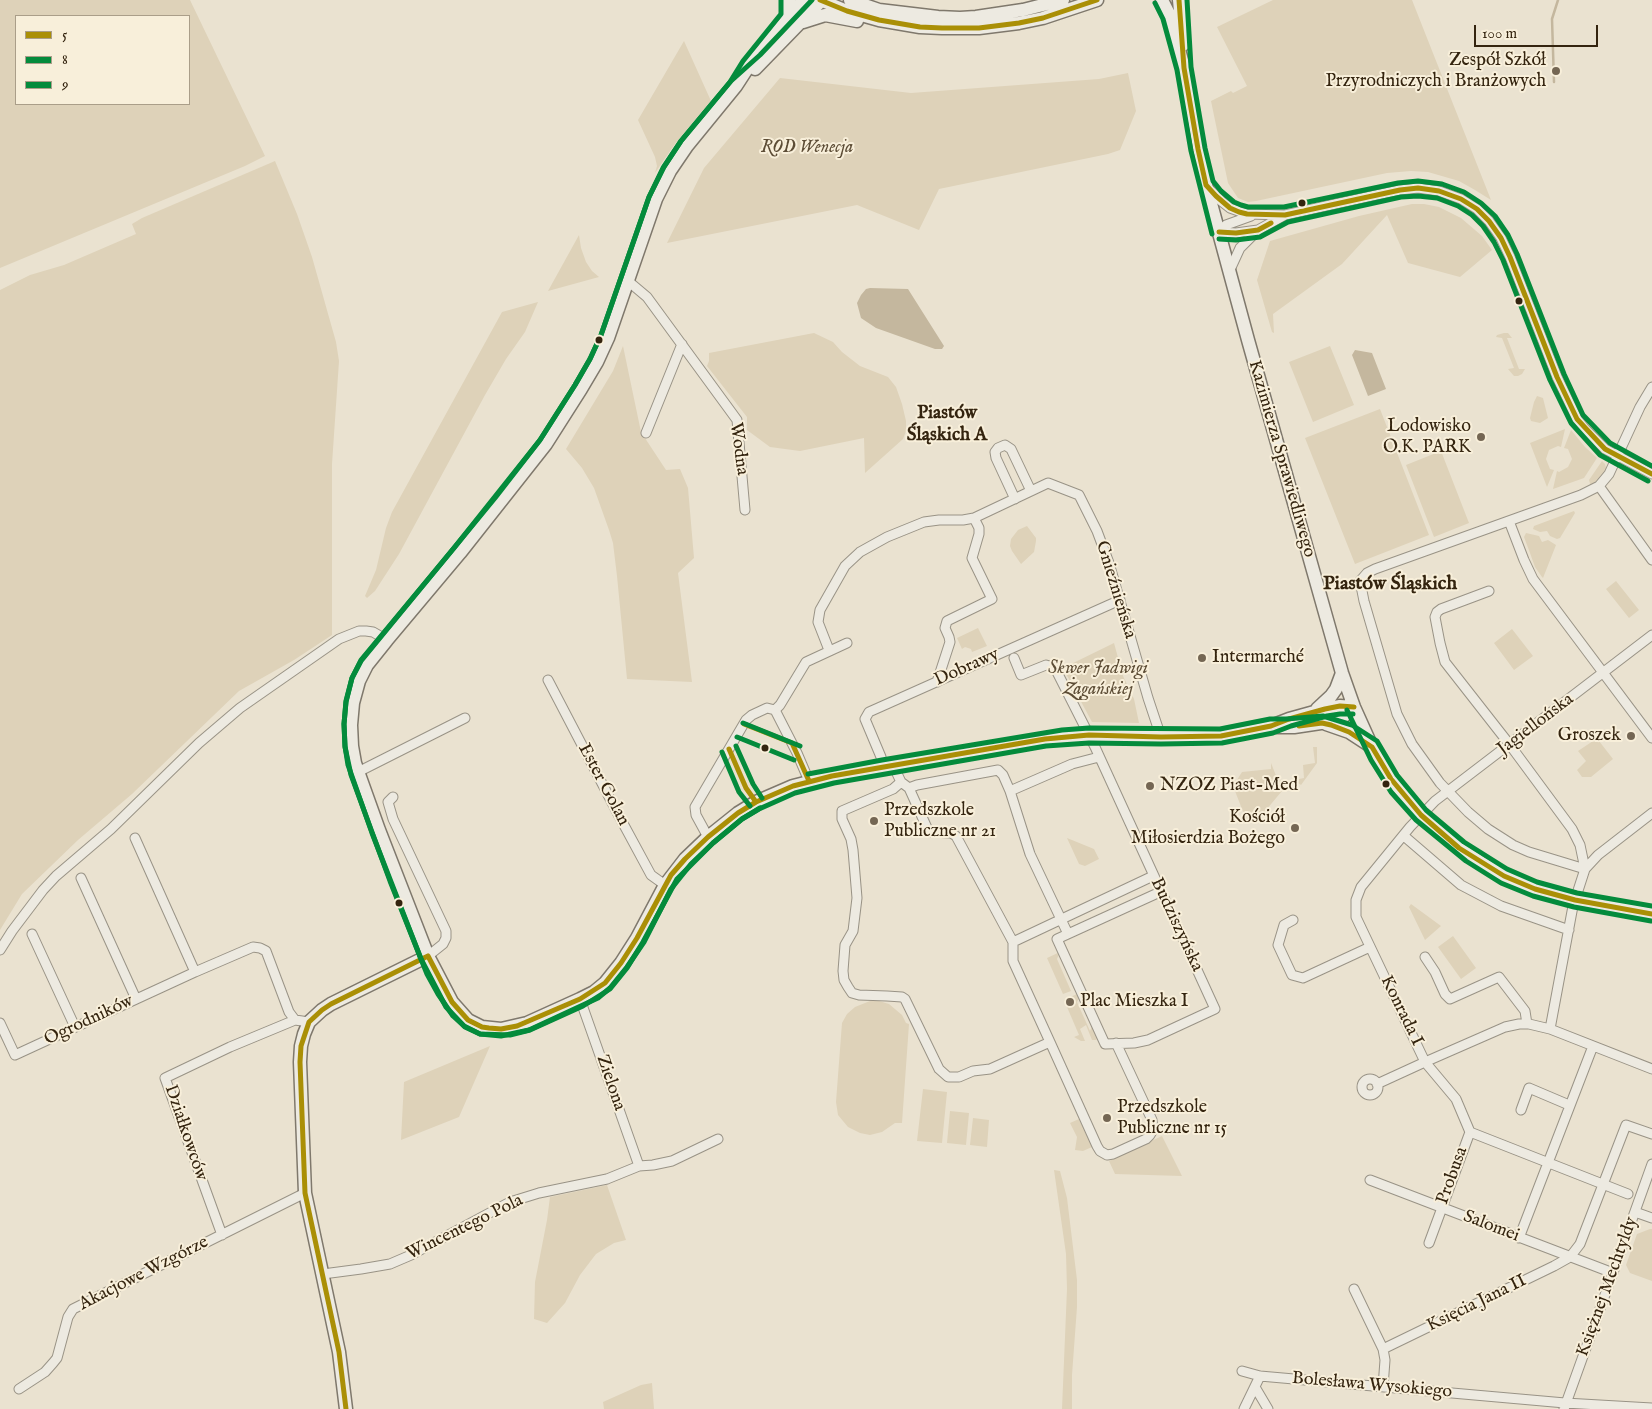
<!DOCTYPE html>
<html>
<head>
<meta charset="utf-8">
<style>
	body { margin:0 }
	#map { position:relative; width:1652px; height:1409px; overflow:hidden; background:#eae2d0; font-family:"IM FELL English",serif }
	canvas { display:block }
	.legend { position:absolute; left:15px; top:15px; width:175px; height:90px; box-sizing:border-box; background:#f8efda; border:1px solid #aa9e89; margin:0; padding:6px 9px; list-style:none; font-size:15px; color:#34240f }
	.legend li { display:flex; align-items:center; gap:10px; height:25px }
	.legend b { width:25px; border:1px solid #aa9e89 }
	.scale { position:absolute; left:1474px; top:25px; width:124px; height:22px; box-sizing:border-box; border:2px solid #34240f; border-top:0; padding-left:6px; font-size:15px; line-height:18px; white-space:nowrap; color:#34240f; -webkit-text-stroke:4px #f8efda; paint-order:stroke }
</style>
</head>
<body>
<div id="map">
<canvas width="1652" height="1409"></canvas>
<ul class="legend">
<li><b style="height:6px;background:#aa8f06"></b>5</li>
<li><b style="height:6px;background:#048b3c"></b>8</li>
<li><b style="height:6px;background:#048b3c"></b>9</li>
</ul>
<div class="scale">100 m</div>
</div>
<script>
const context = document.querySelector('canvas').getContext('2d');
context.lineJoin = 'round';
function fillPath(path, color) { context.fillStyle = color; context.fill(path, 'evenodd'); }
const toPath = rows => new Path2D(rows.map(r => 'M' + r).join(''));
function trace(path, color, width, dash) { context.strokeStyle = color; context.lineWidth = width; context.lineCap = dash ? 'butt' : 'round'; context.setLineDash(dash || []); context.stroke(path); }
function write(font, color, halo, rows, align = 'center') {
  context.font = font + ' "IM FELL English",serif'; context.lineWidth = 4; context.setLineDash([]); context.textBaseline = 'middle'; context.strokeStyle = halo; context.fillStyle = color; for (const [text, x, y, turn = 0] of rows) {
    context.save(); context.translate(x, y); context.rotate((+turn || 0) * Math.PI / 180); context.textAlign = isNaN(turn) ? turn : align; if (halo) context.strokeText(text, 0, 0); context.fillText(text, 0, 0); context.restore();
  }
}
fillPath(toPath([
	[0,0,190,0,265,156,245,166,0,268],
	[16,16,189,16,189,104,16,104],
	[1273,0,1412,0,1491,200,1475,190,1459,181,1428,172,1411,171,1387,173,1256,201,1248,202,1238,198,1228,183,1211,101,1231,91,1233,93,1247,86,1217,27],
	[684,41,711,101,675,144,655,173,657,166,655,157,638,120],
	[1128,73,1136,111,1120,150,1108,154,939,189,919,230,857,205,667,243,704,168,780,78,911,93,1099,79],
	[275,161,297,214,312,257,336,342,339,361,332,464,332,635,294,660,239,691,132,794,78,840,22,894,0,930,0,290,30,275,64,265,136,234,132,224,142,218],
	[1412,204,1424,204,1439,207,1461,218,1482,236,1492,250,1460,277,1408,263,1387,215,1342,264,1273,314,1274,333,1272,332,1257,280,1270,241,1359,216],
	[579,235,581,248,586,262,592,271,599,277,548,291],
	[538,302,525,332,506,359,485,395,399,554,375,591,367,598,365,596,376,570,386,528,392,512,502,312],
	[814,333,833,342,842,352,860,366,888,377,896,387,902,404,906,421,906,431,903,439,865,473,864,438,800,451,770,447,747,430,747,417,707,366,709,361,709,353],
	[1504,333,1508,333,1512,338,1507,338,1519,369,1525,369,1522,374,1518,376,1514,376,1508,369,1514,368,1502,338,1496,337,1497,335],
	[623,346,641,432,666,470,680,469,688,488,694,558,678,573,692,682,627,679,617,576,613,543,609,530,594,488,582,468,566,449,613,371],
	[1330,346,1354,405,1313,422,1289,362],
	[1537,396,1543,398,1548,418,1540,423,1531,421,1530,418,1534,402],
	[1380,409,1429,535,1355,564,1305,438],
	[1565,429,1561,447,1558,446,1549,450,1546,459,1550,469,1554,470,1547,487,1530,443],
	[1571,430,1585,447,1597,458,1584,478,1553,489,1557,471,1559,472,1568,467,1572,459,1568,449,1564,448],
	[1441,451,1469,523,1434,537,1406,465],
	[1602,461,1605,464,1606,468,1608,469,1598,482,1591,487,1589,480],
	[1574,511,1575,513,1560,538,1557,539,1550,536,1547,531,1540,532,1533,529,1534,526],
	[1027,526,1036,538,1036,541,1034,552,1021,564,1012,551,1010,546,1011,539,1018,530],
	[1526,533,1539,536,1542,542,1548,540,1556,545,1543,578,1542,577,1535,567,1530,553,1524,537],
	[1616,581,1639,610,1629,618,1606,589],
	[978,628,987,646,972,652,971,649,965,647,962,649,957,638],
	[1512,629,1533,656,1514,670,1494,643],
	[1114,643,1123,676,1134,699,1139,723,1092,722,1063,668],
	[1593,741,1599,741,1613,759,1591,777,1582,777,1577,770,1586,761,1578,751],
	[1313,747,1317,747,1317,763,1301,785,1298,783,1299,779,1304,778,1303,765,1315,763],
	[1271,763,1277,778,1287,785,1261,816,1247,822,1235,791,1235,783,1242,772,1271,769],
	[1067,838,1094,849,1099,859,1085,866,1079,864],
	[1411,904,1441,926,1425,940,1409,907],
	[1453,936,1476,968,1461,979,1438,947],
	[1060,952,1057,959,1071,991,1063,994,1047,958],
	[1079,993,1080,996,1077,1002,1090,1031,1093,1024,1098,1038,1096,1040,1092,1040,1086,1025,1080,1029,1085,1041,1081,1041,1074,1037,1079,1035,1064,1000],
	[870,1001,879,1001,889,1004,902,1015,906,1023,909,1024,902,1123,895,1123,882,1132,870,1135,860,1133,848,1127,838,1115,836,1102,842,1023,847,1014,855,1007],
	[490,1046,459,1117,401,1140,404,1082],
	[923,1089,947,1092,942,1143,917,1141],
	[950,1111,969,1113,966,1145,947,1143],
	[973,1118,989,1120,987,1147,970,1145],
	[1079,1119,1092,1147,1083,1151,1075,1150,1077,1137,1070,1123],
	[1162,1136,1182,1176,1115,1174,1109,1161],
	[1054,1170,1060,1171,1067,1198,1077,1280,1077,1307,1072,1375,1072,1409,1062,1409,1067,1289,1066,1254],
	[607,1185,626,1240,614,1243,596,1254,580,1275,565,1303,547,1323,534,1319,535,1282,547,1220,550,1197],
	[1650,1229,1652,1229,1652,1281,1630,1273,1626,1265,1637,1234],
	[652,1383,654,1409,604,1409,603,1402,641,1385]
]), '#ded2b9');
fillPath(toPath([
	[870,288,908,289,944,346,942,349,935,349,876,328,861,318,857,303,861,295,866,289],
	[1355,350,1372,353,1386,389,1368,396,1352,355]
]), '#c4b79e');
trace(toPath([
	[1554,82,1552,19,1558,0]
]), '#c4b79e', 2.5);
const street = toPath([
	[1208,188,1221,201,1230,208,1247,214,1285,215,1376,195,1400,190,1418,188,1439,191,1461,199,1477,209,1489,221,1501,238,1510,257,1557,377,1577,419,1585,429,1605,449,1652,474],
	[1219,232,1236,233,1258,230,1285,215],
	[1219,232,1226,225,1251,216],
	[1229,272,1240,248,1258,230],
	[628,281,647,297,737,420,745,510],
	[646,433,682,344],
	[1599,486,1652,560],
	[1015,499,996,458,995,452,998,448,1005,445,1011,449,1031,491],
	[1509,521,1524,560,1533,579,1652,738],
	[1489,591,1441,609,1437,612,1435,617,1440,643,1445,662,1510,745,1572,829,1580,845,1585,869],
	[1652,635,1435,801,1410,827,1361,887,1356,900,1356,917,1425,1062,1505,1027,1519,1024,1529,1024,1550,1029,1573,906,1585,869,1598,855,1652,813],
	[829,650,818,622,820,610,845,566,860,552,887,537,924,522,939,520,963,520,974,518,1048,483,1079,495,1097,531,1109,563,1148,698,1161,737],
	[1014,658,1021,675,1046,665,1053,667,1057,672,1095,747,1215,1009,1148,1040,1134,1043,1105,1044,1057,939,1160,892],
	[548,680,618,814,651,875,665,885],
	[937,682,950,642,949,637,945,628,947,621,992,599,972,558,979,534,979,528,974,518],
	[893,765,901,782,909,788,928,830,932,832,951,833,956,836,1013,942,1153,876],
	[883,767,881,757,865,719,869,712,1120,600],
	[358,772,465,718],
	[809,781,797,753,775,710,780,705,806,662,847,643],
	[901,782,893,789,842,811,842,819,851,839,853,850,857,898,853,931,845,945,843,971,844,980,848,987,852,993,859,995,887,996,902,997,905,999,939,1069,948,1077,959,1077,973,1071,990,1069,1050,1042,1097,1146,1100,1151,1107,1155,1113,1154,1146,1139,1150,1135,1153,1130,1152,1120,1116,1043],
	[909,788,917,785,998,770,1003,775,1010,791,1072,764,1099,757],
	[1010,791,1030,854,1068,934],
	[393,797,388,802,393,819,446,931,446,938,443,944,428,956],
	[1404,836,1461,885,1501,906,1569,930],
	[708,837,696,815,695,807,746,720,752,715,767,708,775,710],
	[135,838,195,972],
	[1585,869,1529,852,1513,845,1488,829,1468,812,1440,783,1412,744,1397,714,1364,601,1360,581,1367,573,1375,569,1581,495,1599,486,1609,474,1640,407,1652,387],
	[81,878,136,999],
	[1293,920,1284,925,1278,945,1292,975,1303,978,1370,947],
	[32,934,75,1027],
	[1013,942,1013,961,1050,1042],
	[0,950,12,931,43,890,56,876,111,829,199,743,240,708,339,639,359,631,366,631,373,632,387,640],
	[1425,957,1435,972,1445,994,1450,999,1499,977,1525,1011,1527,1024],
	[580,999,639,1166],
	[0,1023,15,1055,195,972,253,947,260,948,266,951,289,1012,295,1020,309,1022],
	[1550,1029,1652,1069],
	'1362 1087a8 8 0 1 1 16 0a8 8 0 1 1-16 0Z',
	[1377,1084,1425,1062,1456,1099,1470,1132,1429,1243],
	[1521,1110,1529,1088,1569,1105],
	[1470,1132,1628,1194],
	[1370,1180,1613,1273],
	[1635,1212,1652,1218],
	[222,1235,165,1078,230,1047,295,1020],
	[1519,1238,1593,1046],
	[323,1274,361,1269,390,1264,411,1255,510,1202,539,1193,607,1179,639,1166,653,1165,672,1161,718,1139],
	[1354,1289,1383,1349,1554,1266,1570,1257,1580,1244,1626,1125,1652,1134],
	[1383,1349,1385,1360,1383,1387],
	[1242,1371,1260,1376,1565,1403,1652,1408],
	[1255,1387,1268,1409],
	[19,1389,45,1372,53,1363,57,1358,68,1317,73,1309,305,1193],
	[1244,1409,1260,1376],
	[1564,1409,1652,1164]
]);
const secondary = toPath([
	[803,0,749,66,736,86,687,146,670,171,656,199,608,338,597,362,581,389,546,444,460,553,387,640,367,665,359,681,353,703,351,725,352,746,355,763,379,830,428,956,452,1002,468,1020,482,1027,501,1029,527,1023,580,999,594,992,605,983,621,963,637,938,665,885,685,859,708,837,738,813,756,802,793,786,832,776,1045,739,1089,735,1161,737,1221,736,1271,726,1289,719,1325,709,1340,706,1354,707],
	[820,0,847,11,879,20,920,27,942,28,979,28,1019,23,1043,18,1097,0],
	[850,0,879,10,938,17,960,18,976,17,1023,10,1063,0],
	[1162,0,1170,16,1184,68,1206,185,1248,340,1342,673,1354,707,1372,747,1391,779,1421,815,1459,848,1482,863,1504,876,1535,889,1575,900,1652,914],
	[1179,0,1183,45],
	[788,17,789,0],
	[803,22,825,15,857,21],
	[755,69,822,0],
	[1317,709,1331,696,1336,689,1342,673],
	[1326,724,1349,732,1372,747],
	[1277,727,1294,727,1334,721,1344,716,1354,707],
	[346,1409,339,1352,305,1193,300,1062,301,1046,304,1034,309,1022,322,1010,331,1004,428,956]
]);
trace(street, '#999386', 11);
trace(secondary, '#7f786c', 15);
trace(street, '#edeae1', 9);
trace(secondary, '#edeae1', 12);
trace(toPath([
	[820,0,847,11,879,20,920,27,942,28,979,28,1019,23,1043,18,1097,0],
	[1179,0,1184,68,1198,149,1206,185,1216,196,1230,208,1239,212,1247,214,1285,215,1400,190,1418,188,1439,191,1461,199,1477,209,1489,221,1501,238,1510,257,1557,377,1577,419,1605,449,1652,474],
	[1219,232,1236,233,1258,230,1271,223],
	[744,724,792,743,809,781],
	[1299,726,1322,723,1331,725,1349,732,1372,747,1391,779,1421,815,1459,848,1504,876,1535,889,1575,900,1652,914],
	[729,749,746,788,756,802],
	[428,956,452,1002,468,1020,482,1027,489,1028,501,1029,517,1026,580,999,605,983,621,963,637,938,671,875,685,859,708,837,738,813,756,802,793,786,832,776,1045,739,1089,735,1161,737,1221,736,1271,726,1289,719,1325,709,1340,706,1354,707],
	[346,1409,339,1352,305,1193,300,1062,301,1046,309,1022,322,1010,331,1004,428,956]
]), '#aa8f06', 5);
trace(toPath([
	[812,0,760,55,731,81,681,141,664,167,649,197,601,335,590,359,575,385,540,440,454,548,361,660,352,678,346,702,344,724,345,746,348,765,372,833,421,959,446,1007,465,1027,480,1034,501,1036,529,1030,598,998,610,988,627,967,644,942,671,889,691,864,713,843,742,819,759,809,795,793,834,783,1046,746,1089,743,1161,744,1222,743,1273,733,1291,726,1327,716,1340,714,1353,714],
	[1155,3,1163,19,1177,70,1191,151,1212,234],
	[1219,239,1236,240,1260,237,1288,222,1401,197,1418,196,1437,198,1458,206,1472,215,1483,226,1494,242,1503,260,1550,380,1571,423,1600,455,1648,481],
	[1347,710,1371,760,1391,792,1416,820,1466,861,1501,883,1533,896,1574,907,1651,921],
	[737,737,794,760],
	[722,752,739,792,750,806]
]), '#048b3c', 5);
trace(toPath([
	[1187,0,1191,67,1205,148,1213,181,1221,191,1234,202,1241,205,1248,207,1284,207,1398,183,1418,181,1442,184,1464,192,1481,203,1495,216,1508,235,1517,254,1564,374,1583,415,1610,443,1652,466],
	[743,723,800,746],
	[736,746,753,784,762,798],
	[808,774,882,760,1062,730,1089,728,1220,729,1270,719,1286,719,1323,716,1352,725,1377,741,1397,775,1426,810,1464,842,1507,869,1537,882,1577,893,1652,906],
	[760,808,742,819,713,843,677,879,643,942,627,968,610,989,583,1006,530,1030,510,1035,480,1034,464,1026,453,1016,438,994,427,974,390,881,351,775,345,747,344,724,346,701,352,678,361,661,495,498,540,440,575,385,590,359,601,335,649,197,663,168,681,141,730,82,743,61,781,14,781,0]
]), '#048b3c', 5);
for (const [x, y, r, color] of [
	[1556,71,5,"#746653"],
	[1302,203,4.5,"#34240f"],
	[1519,301,4.5,"#34240f"],
	[599,340,4.5,"#34240f"],
	[1481,437,5,"#746653"],
	[1202,658,5,"#746653"],
	[1631,736,5,"#746653"],
	[765,748,4.5,"#34240f"],
	[1386,784,4.5,"#34240f"],
	[1150,786,5,"#746653"],
	[874,821,5,"#746653"],
	[1295,828,5,"#746653"],
	[399,903,4.5,"#34240f"],
	[1070,1002,5,"#746653"],
	[1107,1118,5,"#746653"]
]) { const dot = new Path2D(); dot.arc(x, y, r, 0, 2 * Math.PI); context.fillStyle = color; context.fill(dot); trace(dot, '#f8efda', 2); }
write('18px', '#34240f', '#f8efda', [
	["Zespół Szkół",1546,61,"right"],
	["Przyrodniczych i Branżowych",1546,82,"right"],
	["Lodowisko",1471,427,"right"],
	["O.K. PARK",1471,448,"right"],
	["Intermarché",1212,658],
	["Groszek",1621,736,"right"],
	["NZOZ Piast-Med",1160,786],
	["Przedszkole",884,811],
	["Publiczne nr 21",884,832],
	["Kościół",1285,818,"right"],
	["Miłosierdzia Bożego",1285,839,"right"],
	["Plac Mieszka I",1080,1002],
	["Przedszkole",1117,1108],
	["Publiczne nr 15",1117,1129]
], 'left');
write('italic 18px', '#5c4c35', '#f8efda', [
	["ROD Wenecja",807,148],
	["Skwer Jadwigi",1098,669],
	["Żagańskiej",1098,690]
]);
write('18px', '#34240f', '#f8efda', [
	["Wodna",738,449,82],
	["Kazimierza Sprawiedliwego",1281,459,74],
	["Gnieźnieńska",1115,590,73],
	["Dobrawy",967,668,-24],
	["Jagiellońska",1536,725,-37],
	["Ester Golan",603,785,62],
	["Budziszyńska",1176,925,65],
	["Konrada I",1401,1011,64],
	["Ogrodników",89,1021,-25],
	["Zielona",610,1083,71],
	["Działkowców",185,1133,71],
	["Probusa",1453,1176,-70],
	["Salomei",1491,1227,21],
	["Wincentego Pola",465,1228,-26],
	["Akacjowe Wzgórze",144,1274,-27],
	["Księżnej Mechtyldy",1608,1287,-70],
	["Księcia Jana II",1477,1304,-26],
	["Bolesława Wysokiego",1372,1386,5]
]);
write('bold 19px', '#34240f', '#f8efda', [
	["Piastów",947,414],
	["Śląskich A",947,436]
]);
write('bold 20px', '#34240f', '#f8efda', [
	["Piastów Śląskich",1390,585]
]);
</script>
</body>
</html>
